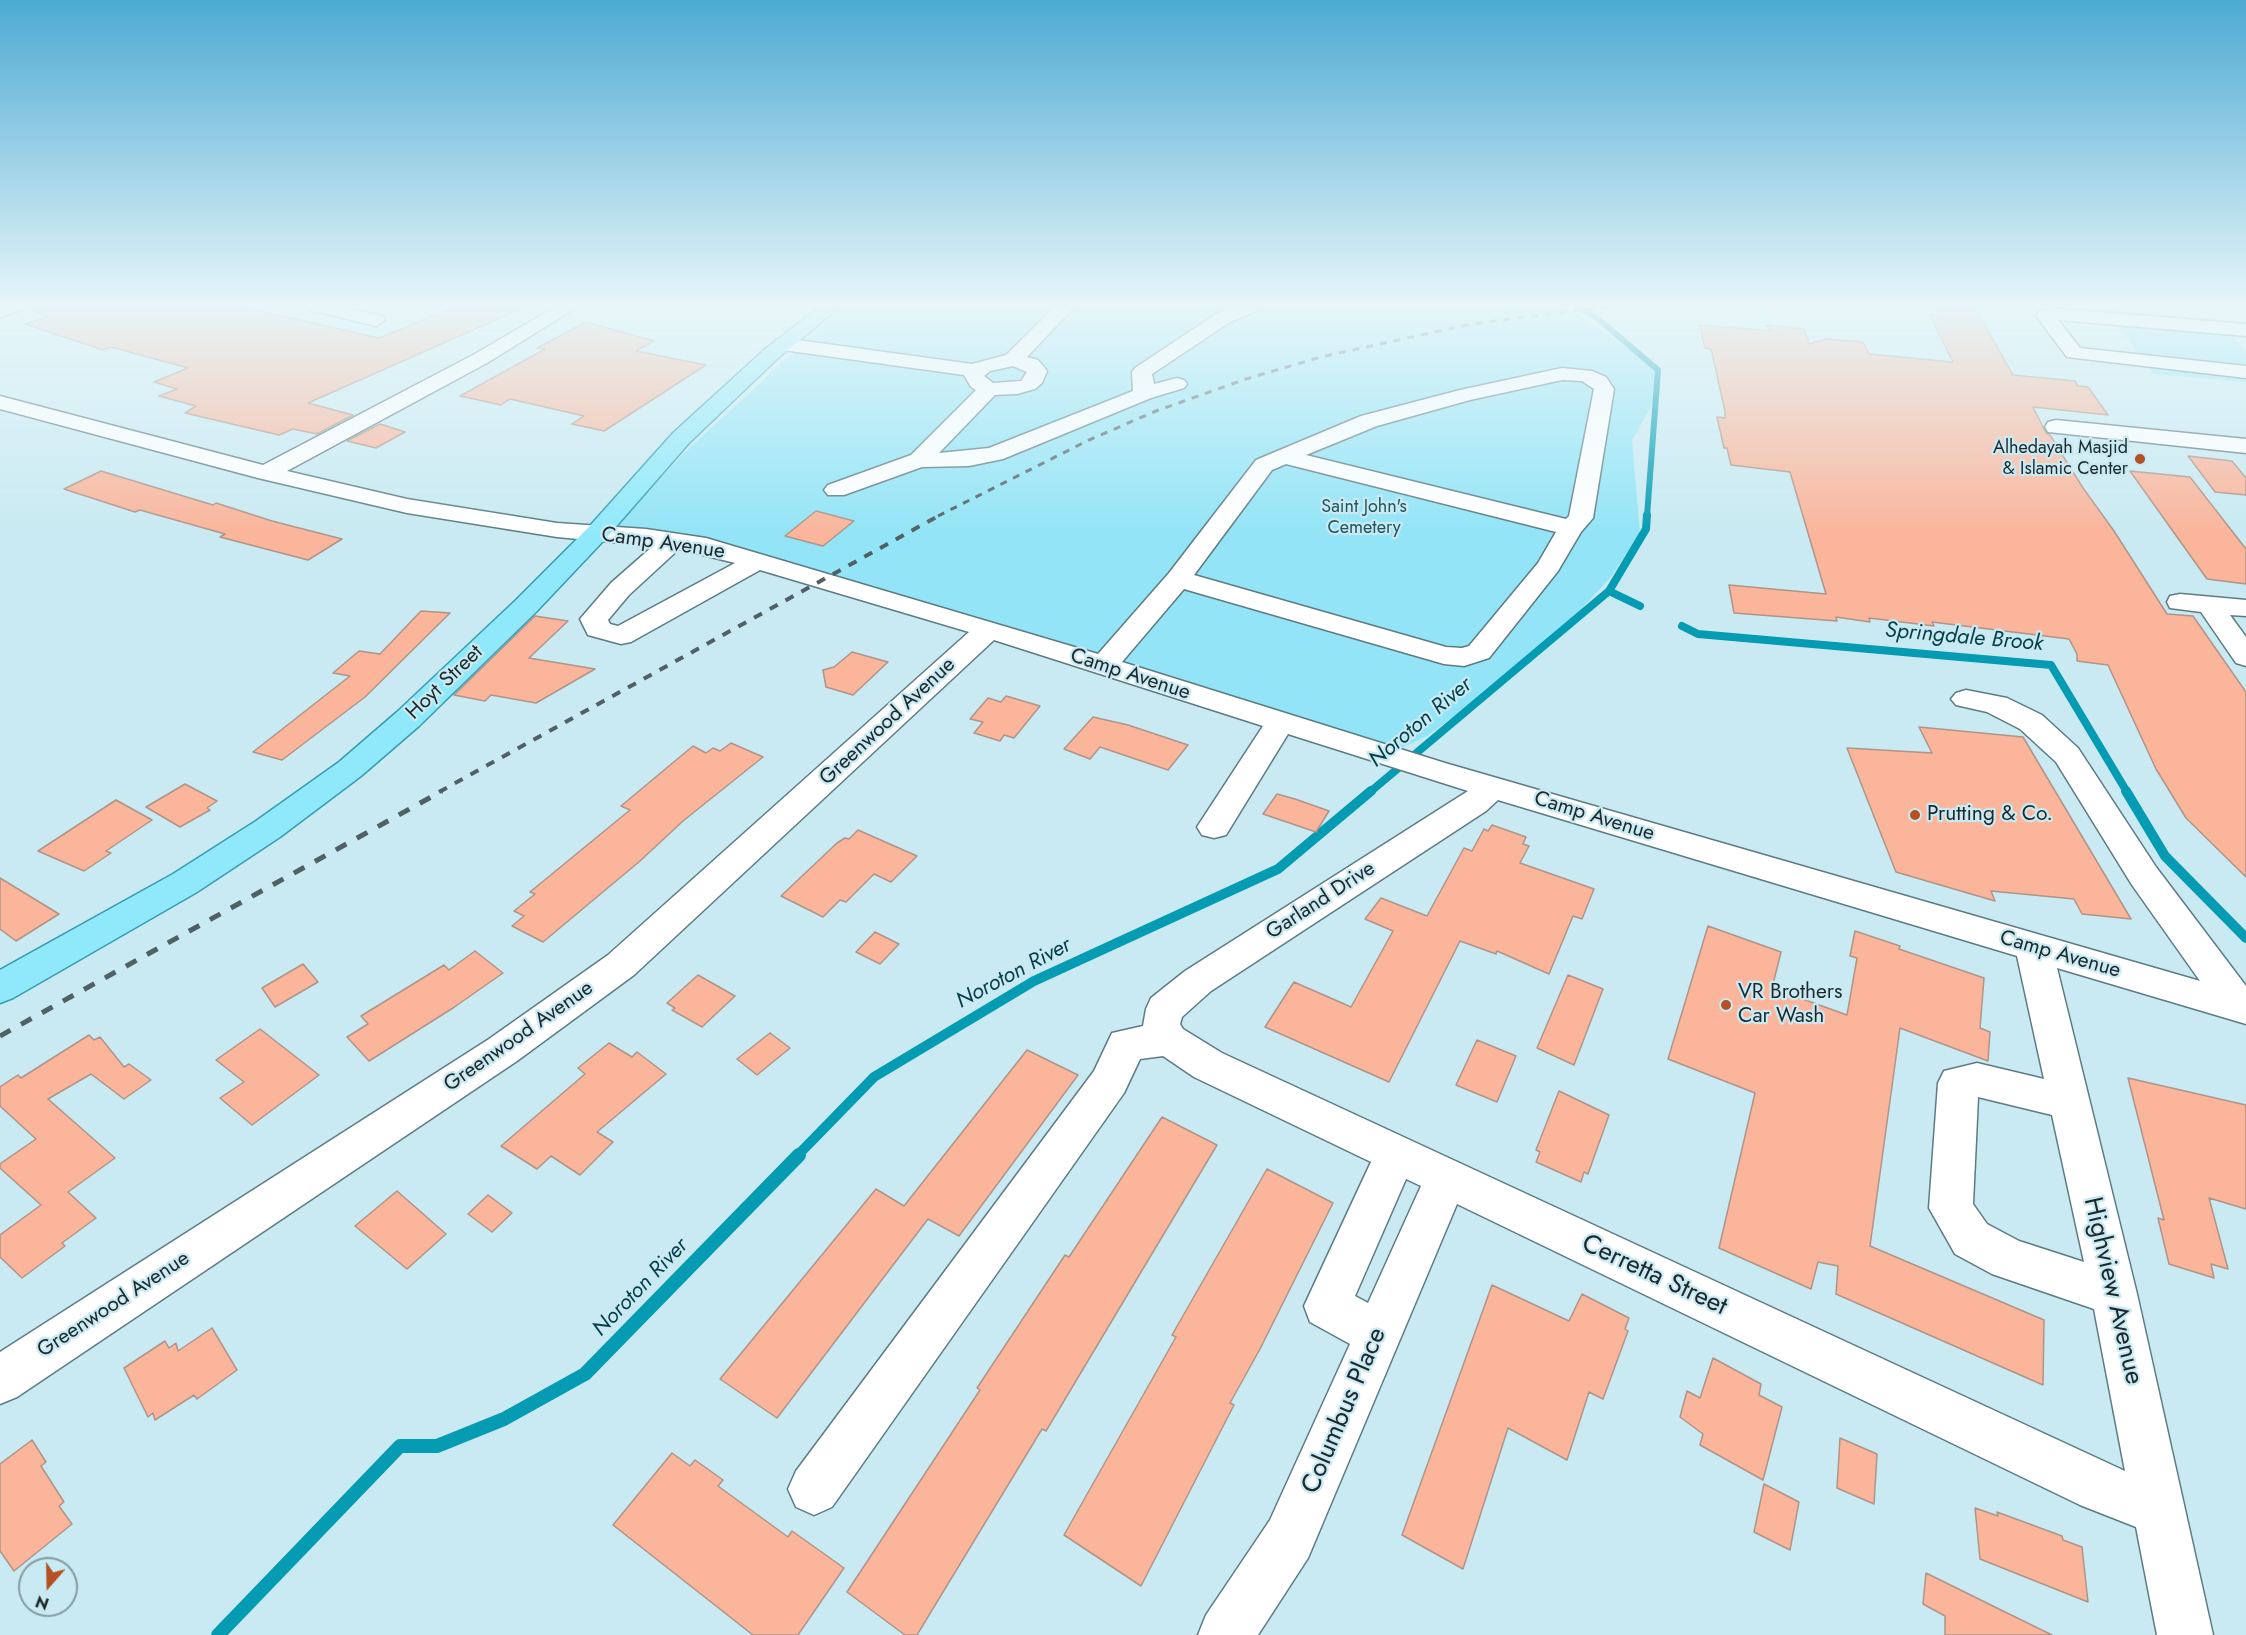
<!DOCTYPE html>
<html>
<head>
<meta charset="utf-8">
<style>
	body { margin:0 }
	#map { position:relative; width:2246px; height:1635px; overflow:hidden; background:#c9eaf2; font-family:Jost,sans-serif }
	canvas { display:block }
	.north { position:absolute; left:18px; top:1557px; width:60px; height:60px; box-sizing:border-box; background:#c9eaf2; border:2px solid #849ca2; border-radius:50%; rotate:200deg; font-size:16px; font-weight:700; line-height:24px; text-align:center; color:#1c282b }
	.north::after { content:''; display:block; margin:auto; width:21px; height:27px; background:#b65025; clip-path:polygon(50% 0,100% 100%,50% 72%,0 100%) }
</style>
</head>
<body>
<div id="map">
<canvas width="2246" height="1635"></canvas>
<div class="north">N</div>
</div>
<script>
const context = document.querySelector('canvas').getContext('2d');
context.lineJoin = 'round';
function fillPath(path, color) { context.fillStyle = color; context.fill(path, 'evenodd'); }
const toPath = rows => new Path2D(rows.map(r => 'M' + r).join(''));
function trace(path, color, width, dash) { context.strokeStyle = color; context.lineWidth = width; context.lineCap = dash ? 'butt' : 'round'; context.setLineDash(dash || []); context.stroke(path); }
function write(font, color, halo, rows, align = 'center') {
  context.font = font + ' Jost,sans-serif'; context.lineWidth = 4.5; context.setLineDash([]); context.textBaseline = 'middle'; context.strokeStyle = halo; context.fillStyle = color; for (const [text, x, y, turn = 0] of rows) {
    context.save(); context.translate(x, y); context.rotate((+turn || 0) * Math.PI / 180); context.textAlign = isNaN(turn) ? turn : align; if (halo) context.strokeText(text, 0, 0); context.fillText(text, 0, 0); context.restore();
  }
}
fillPath(toPath([
	[844,306,1565,306,1652,364,1660,391,1632,440,1640,534,1609,579,1540,653,1427,736,1395,751,963,615,684,533,615,526,685,452],
	[2106,310,2217,319,2246,351,2246,382,2153,374]
]), '#92e4f6');
trace(toPath([
	[1577,306,1596,317,1658,370,1647,516]
]), '#049bb3', 6);
trace(toPath([
	[1609,591,1640,606],
	[1682,626,1698,634,2051,665,2127,792],
	[1370,792,1609,591,1646,529,1647,515]
]), '#049bb3', 8);
trace(toPath([
	[2126,791,2165,856,2246,938],
	[797,1156,874,1077,1034,981,1278,869,1371,791]
]), '#049bb3', 10);
trace(toPath([
	[218,1635,400,1446,437,1446,504,1419,585,1374,799,1155]
]), '#049bb3', 14);
const building = toPath([
	[26,306,238,306,379,338,457,306,527,306,308,403,353,415,317,434,293,429,279,435,185,413,196,406,159,396,177,389,154,382,188,368,111,347,103,350,25,324,48,317,26,306],
	[1935,306,1974,306,2013,375,2075,381,2078,386,2088,387,2108,415,2033,407,2046,433,2050,435,2083,488,2114,531,2167,614,2193,616,2246,692,2246,877,2186,818,2156,769,2108,665,2077,661,2077,654,2069,639,1932,622,1934,626,1869,618,1870,622,1836,617,1837,621,1734,613,1729,585,1826,594,1790,472,1731,465,1727,448,1724,448,1717,417,1725,418,1725,411,1711,349,1705,348,1700,325,1772,331,1766,325,1804,329,1809,344,1826,339,1863,342,1869,354,1953,362,1929,314,1940,315,1935,306],
	[586,322,654,341,636,351,706,365,604,431,572,424,584,416,510,399,501,405,460,396,545,349,537,348,586,322],
	[380,424,405,432,376,448,347,441,380,424],
	[2188,456,2232,461,2246,478,2246,495,2215,492,2188,456],
	[101,471,213,505,216,503,272,521,342,539,308,560,220,537,225,534,140,510,135,512,64,489,101,471],
	[2130,471,2190,477,2246,549,2246,584,2207,579,2130,471],
	[816,511,854,521,823,546,785,536,816,511],
	[421,611,450,613,365,697,282,760,253,752,350,676,333,673,359,651,380,654,421,611],
	[535,616,568,621,529,658,595,669,536,703,491,695,485,701,454,695,535,616],
	[852,652,888,662,853,695,826,687,823,670,834,667,852,652],
	[1006,696,1040,706,1014,738,1004,735,1000,741,974,733,983,722,970,719,988,698,1001,702,1006,696],
	[1093,717,1128,725,1188,745,1168,770,1100,747,1090,759,1064,749,1093,717],
	[1919,727,2023,737,2131,919,2082,914,2074,899,1991,891,1995,901,1896,872,1847,748,1932,753,1919,727],
	[731,743,763,757,683,821,640,861,543,942,512,926,524,916,514,911,535,894,530,892,630,810,621,806,693,746,706,753,713,748,720,751,731,743],
	[185,784,217,801,207,808,210,810,180,827,146,807,185,784],
	[1277,794,1295,799,1329,811,1316,832,1263,814,1277,794],
	[116,800,152,820,106,851,111,853,84,871,38,851,116,800],
	[1492,825,1526,837,1523,844,1529,846,1520,863,1594,889,1582,919,1573,916,1549,974,1497,951,1496,954,1460,941,1389,1082,1265,1027,1294,982,1351,1007,1393,931,1365,919,1381,898,1427,916,1464,848,1472,851,1484,829,1488,831,1492,825],
	[858,830,917,856,891,882,874,874,846,902,840,900,823,917,781,896,837,843,845,838,849,839,858,830],
	[0,878,59,914,16,941,0,929,0,878],
	[1708,926,1781,952,1772,988,1847,1015,1857,958,1850,956,1855,931,1900,946,1899,949,1984,978,1980,1028,1990,1032,1988,1061,1900,1028,1870,1246,2044,1320,2043,1385,1836,1294,1838,1266,1818,1262,1811,1289,1719,1248,1755,1093,1668,1059,1708,926],
	[875,932,899,944,880,964,856,952,875,932],
	[475,951,503,973,453,1008,369,1061,347,1037,368,1024,361,1016,444,965,449,970,475,951],
	[303,964,318,982,275,1007,262,988,303,964],
	[698,975,735,996,702,1027,672,1010,675,1008,667,1003,698,975],
	[1568,975,1603,989,1574,1065,1537,1048,1568,975],
	[260,1029,319,1075,252,1125,220,1098,244,1082,216,1060,260,1029],
	[770,1033,790,1048,757,1075,737,1059,770,1033],
	[89,1035,94,1040,100,1037,124,1067,129,1064,151,1080,124,1099,91,1074,48,1099,115,1158,68,1192,96,1218,62,1243,65,1246,22,1278,0,1257,0,1235,41,1205,0,1168,0,1164,36,1139,0,1106,0,1087,18,1075,21,1078,89,1035],
	[1477,1040,1516,1056,1497,1102,1456,1085,1477,1040],
	[609,1043,632,1057,637,1052,666,1074,597,1132,613,1142,580,1175,551,1156,537,1169,501,1146,585,1074,578,1068,609,1043],
	[1027,1050,1078,1075,959,1236,928,1219,777,1418,720,1379,876,1189,904,1206,1027,1050],
	[2128,1078,2246,1105,2246,1209,2209,1198,2228,1269,2211,1264,2214,1278,2169,1264,2158,1218,2164,1220,2128,1078],
	[1559,1091,1609,1115,1588,1174,1584,1172,1581,1182,1536,1162,1540,1152,1536,1150,1559,1091],
	[1162,1117,1217,1145,1046,1431,1042,1429,917,1635,905,1635,847,1592,980,1390,977,1388,1065,1255,1069,1257,1162,1117],
	[1267,1169,1333,1203,1260,1349,1230,1403,1234,1405,1141,1586,1064,1535,1176,1337,1172,1335,1267,1169],
	[397,1191,446,1234,407,1269,355,1226,397,1191],
	[488,1195,512,1213,492,1232,468,1214,488,1195],
	[1492,1285,1569,1321,1582,1294,1629,1318,1625,1329,1628,1331,1603,1399,1589,1392,1567,1460,1508,1428,1463,1569,1402,1535,1492,1285],
	[212,1328,237,1370,197,1399,194,1395,155,1420,153,1413,148,1417,124,1368,165,1341,169,1348,176,1343,178,1351,212,1328],
	[1713,1358,1761,1384,1759,1395,1782,1407,1763,1480,1700,1445,1703,1434,1680,1417,1687,1391,1700,1398,1713,1358],
	[1840,1438,1877,1454,1874,1504,1837,1488,1840,1438],
	[32,1440,46,1462,41,1466,64,1502,59,1506,72,1524,14,1571,0,1551,0,1464,32,1440],
	[672,1453,690,1466,695,1460,723,1480,718,1486,788,1537,792,1531,844,1568,798,1635,753,1635,613,1525,672,1453],
	[1764,1484,1799,1502,1790,1550,1754,1532,1764,1484],
	[1975,1508,1998,1516,1997,1512,2062,1536,2063,1540,2082,1547,2088,1602,1980,1559,1975,1508],
	[1926,1573,2001,1610,2052,1635,1945,1635,1945,1616,1923,1604,1926,1573]
]);
fillPath(building, '#fab59b');
trace(building, '#af9489', 1.5);
const minor = toPath([
	[0,306,24,306,22,310,0,317,0,306],
	[308,306,340,306,383,316,385,320,376,326,310,310,308,306],
	[557,306,579,306,487,363,287,471,407,499,557,523,646,529,706,538,1098,654,1169,573,1256,460,1361,416,1460,390,1562,368,1592,371,1606,377,1614,389,1593,518,1581,532,1558,571,1489,658,1464,666,1444,664,1184,589,1122,662,1445,763,2200,981,2132,885,2056,762,2020,729,1987,712,1956,705,1951,699,1956,693,1966,690,2007,698,2042,715,2078,748,2156,867,2246,986,2246,1024,2057,968,2137,1294,2213,1635,2157,1635,2136,1527,2080,1505,1457,1204,1308,1558,1258,1635,1198,1635,1206,1615,1270,1520,1350,1344,1310,1322,1304,1306,1371,1162,1194,1077,1163,1056,1140,1059,1124,1093,832,1507,814,1515,796,1507,788,1489,796,1471,1094,1071,1112,1033,1143,1026,1146,1009,1151,998,1185,971,1468,791,1288,734,1226,835,1214,838,1202,835,1197,827,1263,726,994,640,634,975,517,1061,17,1397,0,1404,0,1352,489,1039,608,955,969,632,760,570,631,642,621,644,588,635,580,619,611,583,653,546,557,537,407,513,258,478,0,409,0,396,263,465,473,355,557,306],
	[1562,380,1582,381,1594,389,1569,516,1566,519,1306,455,1377,426,1470,400,1562,380],
	[1286,464,1556,532,1538,563,1469,646,1462,648,1446,647,1194,575,1272,470,1286,464],
	[679,549,735,563,618,626,610,624,608,620,629,595,679,549],
	[1498,800,2017,956,2044,1079,1977,1063,1944,1071,1938,1083,1929,1208,1955,1254,1992,1274,2094,1309,2125,1471,1222,1053,1183,1029,1180,1024,1182,1017,1211,991,1486,811,1498,800],
	[1978,1097,2052,1115,2084,1262,2019,1241,1987,1224,1973,1204,1978,1097],
	[1406,1179,1421,1186,1368,1303,1355,1296,1406,1179],
	[1056,306,1075,306,1027,357,1038,360,1047,371,1042,383,1035,389,1017,394,995,395,939,453,989,448,1133,391,1132,372,1135,368,1216,314,1236,306,1261,306,1259,310,1230,322,1152,374,1154,384,1177,378,1184,380,1187,384,1184,388,1151,398,1003,459,969,466,922,467,844,495,828,495,824,490,828,485,911,455,976,390,971,387,964,375,783,350,773,344,776,340,783,338,972,364,1006,355,1056,306],
	[1013,366,1027,372,1021,381,993,383,984,376,990,371,1013,366],
	[2049,308,2246,324,2246,336,2058,320,2080,348,2246,366,2246,378,2067,357,2036,316,2038,312,2049,308],
	[2056,420,2246,439,2246,453,2048,432,2045,427,2048,422,2056,420],
	[2180,594,2246,600,2246,616,2230,615,2246,637,2246,666,2236,663,2201,612,2170,608,2167,602,2170,596,2180,594]
]);
const major = toPath([
	[821,306,841,306,778,358,689,443,606,538,536,612,419,726,361,776,280,837,197,892,13,998,0,1003,0,970,173,874,256,821,339,762,397,712,516,600,588,528,673,433,764,350,821,306]
]);
trace(minor, '#5d7b82', 3);
trace(major, '#379cb0', 3);
fillPath(minor, '#fff');
fillPath(major, '#8fe9fa');
trace(toPath([
	[938,516,1089,440,1156,411,1246,379,1321,357,1471,324,1612,306]
]), '#4f6165', 3, [7, 7]);
trace(toPath([
	[439,792,940,515]
]), '#4f6165', 4, [9, 9]);
trace(toPath([
	[0,1036,442,791]
]), '#4f6165', 5, [12, 12]);
const sky = context.createLinearGradient(0, 0, 0, 535);
sky.addColorStop(0, '#4daad3');
sky.addColorStop(0.57, '#e7f6f9');
sky.addColorStop(1, '#e7f6f900');
context.fillStyle = sky;
context.fillRect(0, 0, 2246, 535);
for (const [x, y, r, color] of [
	[2140,459,6,"#b65025"],
	[1915,815,6,"#b65025"],
	[1726,1005,6,"#b65025"]
]) { const dot = new Path2D(); dot.arc(x, y, r, 0, 2 * Math.PI); context.fillStyle = color; context.fill(dot); trace(dot, '#c9eaf2', 2); }
write('18px', '#1c282b', '#c9eaf2', [
	["Alhedayah Masjid",2128,449],
	["& Islamic Center",2128,470]
], 'right');
write('18px', '#21545e', '#c9eaf2', [
	["Saint John's",1364,508],
	["Cemetery",1364,529]
]);
write('21px', '#1c282b', '#c9eaf2', [
	["Camp Avenue",663,544,8],
	["Camp Avenue",1130,675,18],
	["Hoyt Street",445,683,-44],
	["Greenwood Avenue",888,722,-43],
	["Camp Avenue",1594,817,17],
	["Garland Drive",1321,901,-33],
	["Camp Avenue",2060,955,16],
	["Greenwood Avenue",519,1037,-35],
	["Greenwood Avenue",114,1305,-33]
]);
write('21px', '#1c282b', '#c9eaf2', [
	["Prutting & Co.",1927,815],
	["VR Brothers",1738,993],
	["Car Wash",1738,1017]
], 'left');
write('italic 22px', '#043e48', '#c9eaf2', [
	["Springdale Brook",1964,638,5],
	["Noroton River",1421,723,-40],
	["Noroton River",1014,974,-28],
	["Noroton River",641,1288,-46]
]);
write('26px', '#1c282b', '#c9eaf2', [
	["Cerretta Street",1654,1276,25],
	["Highview Avenue",2112,1291,77],
	["Columbus Place",1345,1411,-67]
]);
</script>
</body>
</html>
